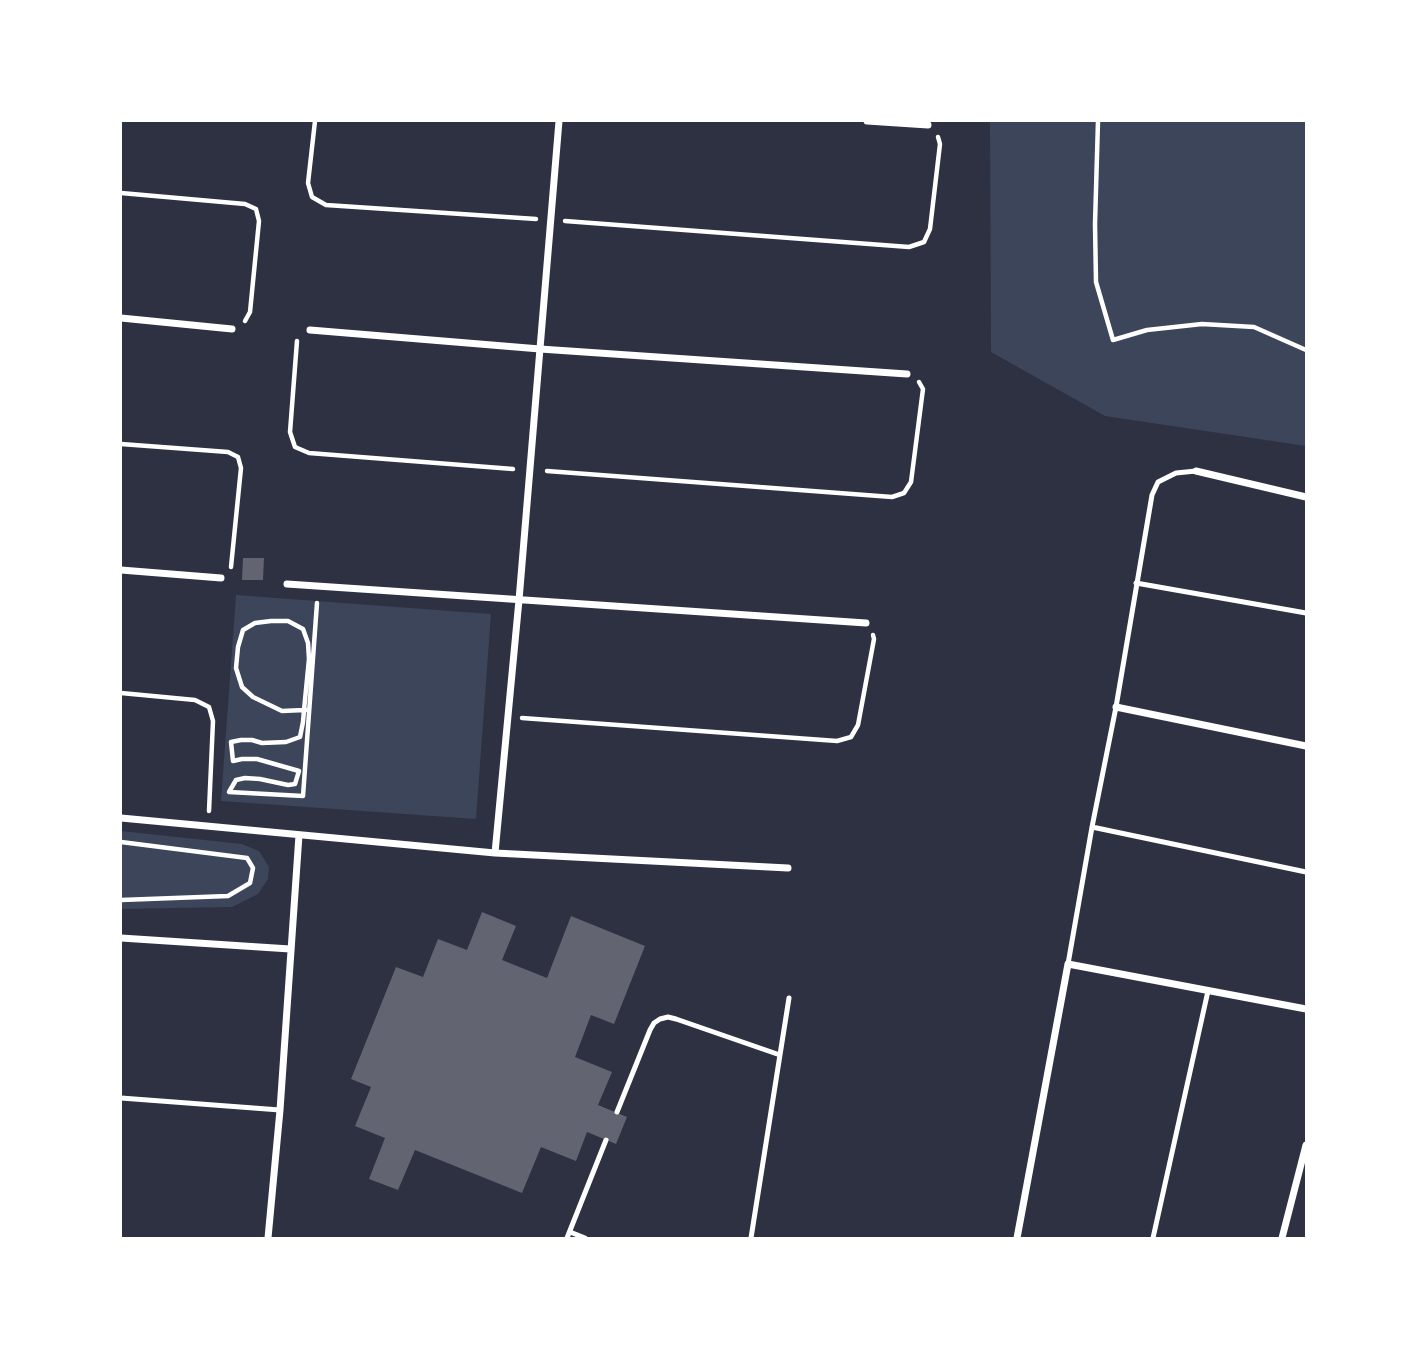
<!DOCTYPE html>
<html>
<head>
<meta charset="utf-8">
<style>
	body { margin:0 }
	#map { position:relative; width:1427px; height:1359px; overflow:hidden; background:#2d3142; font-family:"DM Sans",sans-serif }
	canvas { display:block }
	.frame { position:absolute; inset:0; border:122px solid #fff; pointer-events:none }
</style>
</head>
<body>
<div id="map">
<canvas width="1427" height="1359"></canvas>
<div class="frame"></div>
</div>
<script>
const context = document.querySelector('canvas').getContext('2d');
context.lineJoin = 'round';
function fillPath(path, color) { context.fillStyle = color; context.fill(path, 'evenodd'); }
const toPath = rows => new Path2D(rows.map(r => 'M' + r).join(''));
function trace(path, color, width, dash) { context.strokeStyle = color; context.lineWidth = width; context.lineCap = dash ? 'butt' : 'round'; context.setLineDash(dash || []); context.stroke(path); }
fillPath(toPath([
	[990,121,1306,121,1306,446,1105,416,991,352],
	[236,595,491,614,476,819,221,801],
	[121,831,242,844,259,851,269,867,268,879,258,894,232,907,121,909]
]), '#3c4559');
fillPath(toPath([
	[243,558,264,558,263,580,242,580],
	[482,912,516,926,502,960,547,978,571,916,645,946,614,1024,591,1015,575,1057,612,1072,598,1105,627,1117,616,1144,587,1132,576,1161,541,1147,522,1193,415,1150,398,1190,369,1179,385,1138,355,1126,371,1087,351,1079,396,967,423,977,438,939,467,950]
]), '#626471');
trace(toPath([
	[315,121,308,183,312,197,326,205,536,219],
	[1098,121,1095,224,1096,282,1113,340,1147,330,1202,324,1254,327,1306,350],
	[121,193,245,204,256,209,259,221,250,312,245,321],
	[565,221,909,247,924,242,930,229,940,144,938,137],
	[297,341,290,432,295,447,309,453,513,469],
	[121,444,228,452,238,457,241,468,231,567],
	[547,471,892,497,904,493,911,482,923,389,919,382],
	[121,693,195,700,209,707,213,721,209,811],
	[309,710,304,710,309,659,308,643,303,629,288,621,271,621,255,623,243,630,238,647,236,668,242,687,253,697,282,711,304,710,303,722,300,737,286,742,262,743,252,740,241,740,231,742,233,761,242,759,257,759,299,771,295,784,288,785,260,779,245,778,236,780,229,792,303,796,317,603],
	[522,718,837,741,851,737,858,725,874,639,873,635],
	[121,842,247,858,253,868,250,883,228,896,121,900]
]), '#fff', 4.5);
trace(toPath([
	[1136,583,1306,613],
	[1092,827,1306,872],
	[1068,964,1092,827,1116,707,1152,495,1158,482,1176,473,1196,471],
	[121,1098,280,1110],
	[617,1112,650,1030,654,1023,660,1019,668,1017,676,1019,780,1055],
	[570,1232,585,1238],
	[567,1238,606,1140],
	[751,1238,789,998],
	[1153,1238,1208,991]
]), '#fff', 5);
trace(toPath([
	[867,121,928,125],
	[121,318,232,329],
	[310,330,540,349,907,374],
	[1196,471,1306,497],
	[121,570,221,578],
	[287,584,866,623],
	[1116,707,1306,746],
	[121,818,495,853,788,868],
	[495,853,519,600,559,121],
	[121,938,290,949],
	[268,1238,280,1110,299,835],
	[1017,1238,1068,964,1306,1009],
	[1282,1238,1306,1145]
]), '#fff', 7);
</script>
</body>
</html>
